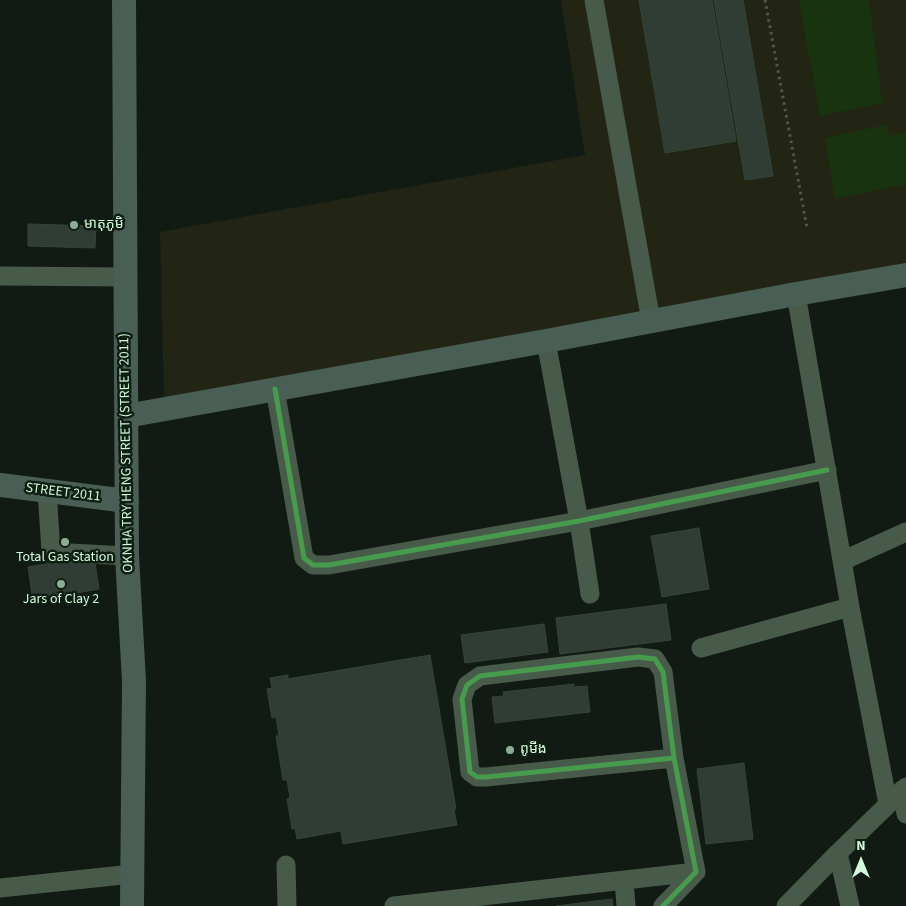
<!DOCTYPE html>
<html>
<head>
<meta charset="utf-8">
<style>
	body { margin:0 }
	#map { position:relative; width:906px; height:906px; overflow:hidden; background:#121a14; font-family:"Source Sans 3",sans-serif }
	canvas { display:block }
	.north { position:absolute; left:836px; top:836px; width:50px; height:50px; -webkit-text-stroke:4px #0f1e13; paint-order:stroke; rotate:0deg; font-size:14px; font-weight:700; line-height:20px; text-align:center; color:#d1f9da }
	.north::after { content:''; display:block; margin:auto; width:18px; height:22px; background:#d1f9da; clip-path:polygon(50% 0,100% 100%,50% 72%,0 100%) }
</style>
</head>
<body>
<div id="map">
<canvas width="906" height="906"></canvas>
<div class="north">N</div>
</div>
<script>
const context = document.querySelector('canvas').getContext('2d');
context.lineJoin = 'round';
function fillPath(path, color) { context.fillStyle = color; context.fill(path, 'evenodd'); }
const toPath = rows => new Path2D(rows.map(r => 'M' + r).join(''));
function trace(path, color, width, dash) { context.strokeStyle = color; context.lineWidth = width; context.lineCap = dash ? 'butt' : 'round'; context.setLineDash(dash || []); context.stroke(path); }
function write(font, color, halo, rows, align = 'center') {
  context.font = font + ' "Source Sans 3","Noto Sans Khmer",sans-serif'; context.lineWidth = 5; context.setLineDash([]); context.textBaseline = 'middle'; context.strokeStyle = halo; context.fillStyle = color; for (const [text, x, y, turn = 0] of rows) {
    context.save(); context.translate(x, y); context.rotate((+turn || 0) * Math.PI / 180); context.textAlign = isNaN(turn) ? turn : align; if (halo) context.strokeText(text, 0, 0); context.fillText(text, 0, 0); context.restore();
  }
}
fillPath(toPath([
	[561,0,906,0,906,265,164,398,160,232,585,155]
]), '#222513');
fillPath(toPath([
	[799,0,869,0,882,103,820,116],
	[885,125,890,136,906,132,906,184,835,199,825,138]
]), '#18340f');
const building = toPath([
	[639,0,712,0,736,141,665,153,639,0],
	[714,0,743,0,773,176,745,180,714,0],
	[28,224,96,226,95,248,28,246,28,224],
	[699,528,709,589,662,597,651,536,699,528],
	[94,556,99,589,33,601,28,567,94,556],
	[666,604,671,640,560,654,556,618,666,604],
	[544,624,548,652,465,663,461,635,544,624],
	[430,655,456,809,454,810,457,825,343,844,341,831,297,839,295,828,292,829,287,799,290,798,287,780,283,780,276,736,279,736,276,717,272,718,267,689,272,688,270,678,288,675,288,679,430,655],
	[574,684,574,687,587,686,590,712,495,723,492,697,504,696,503,692,574,684],
	[744,763,753,839,706,844,697,769,744,763],
	[612,899,613,906,556,906,612,899]
]);
fillPath(building, '#303d34');
trace(building, '#354439', 1);
trace(toPath([
	[765,0,807,228]
]), '#4e5a47', 3, [2.5, 4]);
trace(toPath([
	[594,0,651,321],
	[0,276,126,277],
	[796,294,850,607,888,804],
	[546,341,579,521,590,594],
	[275,389,304,558,313,565,329,565,579,521,827,470],
	[47,491,51,552,127,556],
	[842,561,906,532],
	[701,648,850,607],
	[902,790,906,814],
	[838,853,850,906],
	[286,865,287,906],
	[624,880,626,906],
	[0,888,132,874],
	[394,906,696,872],
	[663,906,696,872,674,758,663,672,655,659,638,657,480,676,467,685,462,699,470,772,477,777,486,777,674,758],
	[786,906,838,853,906,787]
]), '#485a4a', 19);
trace(toPath([
	[124,0,127,556,134,681,132,906],
	[126,416,546,341,796,294,906,275],
	[0,485,127,501]
]), '#495e54', 24);
trace(toPath([
	[275,389,304,558,313,565,329,565,579,521,827,470],
	[663,906,696,872,674,758,663,672,655,659,638,657,480,676,467,685,462,699,470,772,477,777,486,777,674,758]
]), '#469c4c', 5);
for (const [x, y, r, color] of [
	[74,225,5,"#8eab95"],
	[65,542,5,"#8eab95"],
	[61,584,5,"#8eab95"],
	[510,750,5,"#8eab95"]
]) { const dot = new Path2D(); dot.arc(x, y, r, 0, 2 * Math.PI); context.fillStyle = color; context.fill(dot); trace(dot, '#0f1e13', 2); }
write('14px', '#d1f9da', '#0f1e13', [
	["មាតុភូមិ",84,225],
	["Total Gas Station",65,558,"center"],
	["Jars of Clay 2",61,600,"center"],
	["ពូមីង",520,750]
], 'left');
write('14px', '#d1f9da', '#0f1e13', [
	["OKNHA TRY HENG STREET (STREET 2011)",127,453,-91],
	["STREET 2011",63,493,7]
]);
</script>
</body>
</html>
